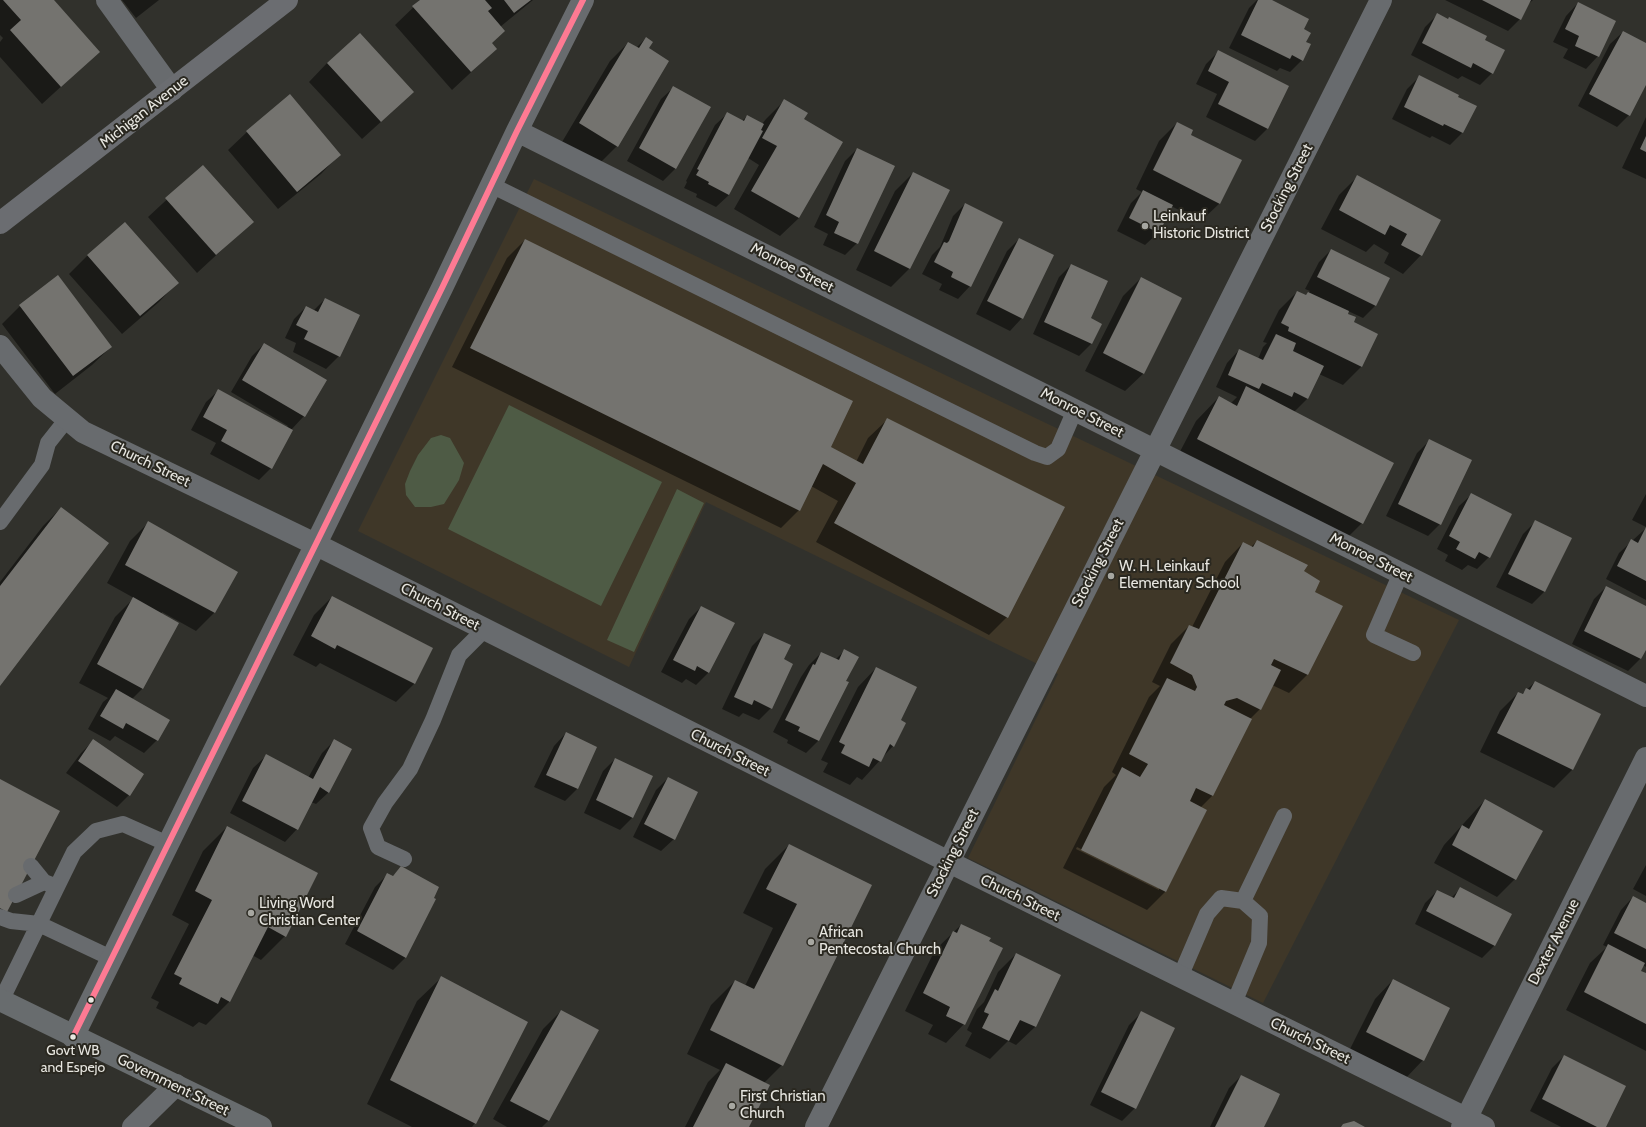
<!DOCTYPE html>
<html>
<head>
<meta charset="utf-8">
<style>
	body { margin:0 }
	canvas { display:block; background:#31312c }
</style>
</head>
<body>
<canvas width="1646" height="1127"></canvas>
<script>
const context = document.querySelector('canvas').getContext('2d');
context.lineJoin = 'round';
function fillPath(path, color) { context.fillStyle = color; context.fill(path, 'evenodd'); }
const toPath = rows => new Path2D(rows.map(r => 'M' + r).join(''));
function trace(path, color, width, dash) { context.strokeStyle = color; context.lineWidth = width; context.lineCap = dash ? 'butt' : 'round'; context.setLineDash(dash || []); context.stroke(path); }
function write(font, color, halo, rows, align = 'center') {
  context.font = font + ' Cabin,sans-serif'; context.lineWidth = 4; context.setLineDash([]); context.textBaseline = 'middle'; context.strokeStyle = halo; context.fillStyle = color; for (const [text, x, y, turn = 0] of rows) {
    context.save(); context.translate(x, y); context.rotate((+turn || 0) * Math.PI / 180); context.textAlign = isNaN(turn) ? turn : align; if (halo) context.strokeText(text, 0, 0); context.fillText(text, 0, 0); context.restore();
  }
}
fillPath(toPath([
	[534,179,1459,620,1263,1003,968,858,1058,674,706,502,629,667,358,531]
]), '#3f3728');
fillPath(toPath([
	[509,405,662,482,601,606,448,529],
	[441,435,450,438,464,463,459,480,444,504,431,507,415,507,406,495,405,484,410,471,418,455,431,438],
	[677,489,704,503,634,652,607,640]
]), '#4e5b45');
fillPath(toPath([
	[0,0,52,0,99,52,42,104,0,57,0,42,3,38,0,35],
	[122,0,159,0,136,18],
	[421,0,533,0,500,27,491,44,496,49,452,90,395,25],
	[1257,0,1270,0,1303,30,1305,43,1302,60,1290,72,1280,68,1277,71,1229,48,1249,8],
	[1445,0,1533,0,1526,6,1520,19,1508,31],
	[1578,3,1598,56,1586,69,1563,58,1568,49,1553,42,1566,16],
	[1437,15,1447,20,1449,18,1484,40,1492,73,1480,85,1462,76,1458,79,1411,55,1425,27],
	[1623,32,1646,44,1646,83,1629,115,1617,127,1578,106,1610,44],
	[646,38,647,49,617,146,599,164,562,142,610,61,628,43,636,48],
	[1218,52,1288,86,1267,129,1255,141,1206,117,1217,94,1196,84,1206,64],
	[327,63,394,110,362,139,309,82],
	[1419,77,1462,133,1450,145,1432,136,1430,138,1392,119,1407,89],
	[674,87,709,107,675,169,663,181,627,161,661,99],
	[784,101,803,120,799,218,780,236,734,209,759,165,748,158,729,195,716,207,696,197,697,194,684,188,687,182,686,181,715,125,728,113,742,121,747,116,762,124,766,119],
	[1646,117,1646,179,1622,168],
	[1177,123,1189,135,1220,203,1201,221,1171,206,1158,233,1145,245,1117,231,1131,203,1142,192,1136,189,1159,141],
	[247,132,339,155,321,174,278,209,228,150],
	[857,149,857,243,845,255,823,245,828,234,814,227,845,161],
	[203,166,252,222,197,273,148,217],
	[913,173,910,268,891,287,856,270,895,191],
	[1357,177,1440,220,1421,255,1403,274,1384,263,1389,253,1374,244,1366,252,1321,229,1339,195],
	[965,204,970,286,958,299,939,290,942,284,922,274,932,255,940,247,953,216],
	[125,223,177,283,159,302,122,334,69,274,87,256],
	[1019,239,1022,318,1010,331,976,314,1007,251],
	[525,240,830,447,856,462,868,438,887,420,1007,617,989,635,816,542,838,501,811,486,799,510,781,528,452,367,507,258],
	[1331,250,1389,278,1375,306,1363,318,1348,311,1347,314,1352,323,1377,334,1361,367,1343,385,1319,374,1308,398,1294,412,1393,463,1362,523,1338,547,1174,463,1196,421,1219,397,1231,403,1237,397,1216,387,1227,363,1239,350,1258,359,1263,347,1267,343,1263,342,1279,310,1297,292,1305,296,1310,291,1305,289,1319,262],
	[1071,265,1089,319,1092,343,1079,356,1033,334,1059,277],
	[1141,278,1144,373,1125,391,1085,371,1123,296],
	[325,299,339,356,326,369,293,352,296,343,285,338,294,319,306,307,314,310],
	[20,306,111,347,92,365,55,394,2,324],
	[264,344,304,416,291,430,271,468,259,480,210,454,216,443,191,430,206,402,219,390,287,427,288,426,231,392,252,356],
	[1429,441,1440,524,1428,536,1386,516,1417,453],
	[1472,494,1489,557,1477,569,1468,565,1462,570,1445,561,1448,555,1437,549,1459,506],
	[1646,494,1646,527,1632,520],
	[61,508,0,685,0,582,43,526],
	[1535,522,1570,539,1544,592,1532,604,1496,587,1523,534],
	[148,523,215,612,196,631,162,612,161,614,178,623,142,689,132,699,168,720,157,740,144,753,115,736,110,741,88,729,103,702,108,698,79,683,115,617,134,598,107,583,130,541],
	[1646,528,1646,600,1606,579,1619,553],
	[1257,541,1303,572,1314,593,1341,606,1307,675,1289,693,1272,685,1260,709,1250,719,1212,796,1200,808,1205,810,1165,892,1147,910,1063,868,1104,787,1116,775,1112,772,1149,697,1160,686,1152,682,1171,644,1189,626,1192,627,1225,562,1243,543,1251,547],
	[1077,847,1159,888,1159,890,1076,849],
	[1606,587,1646,607,1646,647,1641,658,1628,671,1572,644,1594,599],
	[332,597,432,648,414,684,396,702,320,663,316,667,293,655,314,615],
	[701,607,709,672,696,685,686,679,682,683,661,672,689,619],
	[764,634,771,708,759,720,743,713,739,717,722,709,752,646],
	[844,651,845,681,818,741,806,753,787,743,788,740,773,732,801,677,809,665,821,653,835,660],
	[876,668,893,746,862,780,857,777,850,785,823,772,828,763,821,760,858,687],
	[1535,682,1600,714,1572,770,1554,788,1480,752,1500,711,1518,693,1521,695],
	[566,733,577,789,565,801,534,787,554,746],
	[93,741,129,795,117,807,66,773,81,753],
	[334,741,329,792,316,804,311,802,297,829,285,842,230,813,253,768,266,756,308,778,322,753],
	[615,759,632,818,620,830,584,813,603,771],
	[668,778,674,839,661,851,633,837,656,790],
	[1485,800,1515,879,1497,897,1434,863,1444,845],
	[227,827,285,936,261,960,252,955,230,1001,206,1025,199,1022,193,1027,156,1008,159,1002,151,998,189,924,172,915,203,851],
	[789,845,871,886,782,1065,764,1083,748,1127,685,1127,708,1082,720,1070,687,1054,711,1005,735,981,745,986,773,928,743,913,765,869],
	[1646,865,1646,896,1633,889],
	[401,867,406,957,393,970,345,944,375,887,387,875,392,877],
	[1460,889,1510,914,1494,946,1482,958,1415,924,1425,903,1437,891,1451,898],
	[1633,897,1646,904,1646,967,1643,965,1640,971,1646,974,1646,1051,1566,1010,1590,963,1607,947,1603,945,1621,910],
	[961,925,964,1024,946,1043,928,1034,933,1025,905,1011,935,950],
	[1016,954,1059,975,1035,1027,1016,1045,1008,1041,990,1059,965,1046,972,1033,967,1030,977,1009,984,1002,998,972],
	[441,978,475,1123,472,1127,412,1127,367,1104,417,1001],
	[1393,980,1423,1060,1405,1079,1349,1051,1375,999],
	[561,1011,597,1030,548,1121,542,1127,507,1127,493,1119,543,1029],
	[1141,1013,1135,1108,1122,1121,1090,1105,1129,1025],
	[1564,1056,1605,1127,1561,1127,1530,1111,1552,1068],
	[1241,1076,1263,1127,1210,1127,1229,1088]
]), '#0007');
fillPath(toPath([
	[3,0,54,0,100,52,61,87,10,30,21,20],
	[420,0,485,0,492,8,488,11,505,31,492,43,497,49,471,72,412,6],
	[504,0,531,0,514,13],
	[1258,0,1272,0,1309,19,1304,29,1311,33,1306,42,1311,44,1303,61,1292,55,1290,59,1241,35],
	[1482,0,1531,0,1521,20],
	[1578,2,1616,21,1599,57,1575,46,1579,36,1565,29],
	[1437,13,1448,19,1449,17,1487,36,1485,40,1505,50,1493,74,1473,63,1471,68,1422,43],
	[1623,31,1646,43,1646,85,1630,116,1589,94],
	[360,33,414,92,381,122,327,63],
	[646,37,653,42,649,48,669,61,618,147,579,123,628,42,639,48],
	[1218,50,1289,86,1268,129,1218,104,1229,82,1208,71],
	[1419,75,1459,95,1458,97,1477,106,1463,133,1444,124,1443,126,1404,107],
	[673,86,711,107,676,169,639,148],
	[290,94,341,155,297,192,246,131],
	[784,99,808,113,804,119,843,142,799,218,751,191,777,146,762,138],
	[727,112,744,121,747,115,764,124,761,130,763,131,729,195,708,184,709,182,696,175,699,170,697,169],
	[1177,122,1193,130,1191,135,1242,160,1220,204,1153,170],
	[1646,136,1646,152,1640,149],
	[857,148,895,166,858,244,834,233,839,222,826,215],
	[203,165,254,222,216,255,165,198],
	[913,172,950,190,910,269,874,251],
	[1357,175,1441,220,1422,256,1401,245,1407,234,1390,225,1385,235,1339,210],
	[1143,190,1173,205,1159,233,1129,218],
	[965,203,1003,222,971,287,951,277,953,272,934,262,944,242,947,243,949,241],
	[125,222,179,283,140,316,87,255],
	[1019,238,1054,255,1023,319,987,301],
	[525,239,853,401,831,447,863,464,887,418,1065,507,1008,618,834,523,856,483,823,464,800,511,470,348],
	[1331,249,1390,278,1376,306,1317,277],
	[1071,264,1108,281,1091,318,1102,324,1092,344,1044,322],
	[58,275,112,347,73,376,19,305],
	[1141,277,1182,298,1144,374,1103,353],
	[1297,291,1306,295,1308,292,1349,311,1348,314,1356,317,1354,322,1378,334,1362,367,1288,331,1289,327,1281,323],
	[325,298,360,315,340,357,304,339,308,331,296,325,306,306,318,312],
	[1276,334,1296,343,1293,351,1324,366,1308,399,1294,392,1292,397,1262,383,1259,389,1228,375,1239,349,1263,360],
	[264,343,327,380,305,417,242,380],
	[1246,386,1394,463,1363,524,1197,439,1219,396,1237,406],
	[218,389,293,430,272,469,221,441,227,430,203,417],
	[1429,439,1472,460,1441,525,1398,504],
	[1471,493,1512,514,1490,558,1479,552,1475,559,1456,549,1460,542,1449,536],
	[61,507,109,543,0,686,0,586],
	[1535,520,1572,538,1545,592,1508,574],
	[148,521,238,572,215,613,125,565],
	[1646,527,1646,581,1617,566,1631,539,1638,543],
	[1257,540,1308,565,1304,571,1320,581,1315,592,1343,606,1308,675,1274,659,1271,665,1281,670,1261,710,1237,698,1226,701,1224,705,1252,719,1213,796,1196,788,1190,801,1207,810,1166,892,1081,850,1122,767,1140,777,1148,764,1129,754,1167,678,1195,691,1197,687,1192,675,1170,663,1189,625,1199,629,1243,542,1253,547],
	[1606,586,1646,606,1646,650,1641,659,1584,631],
	[332,596,433,648,415,684,337,645,335,649,311,636],
	[133,597,179,623,143,689,97,664],
	[701,606,735,623,709,673,697,666,695,671,673,660],
	[764,633,791,645,784,659,793,664,772,709,754,700,752,705,734,697],
	[844,649,859,657,846,681,849,682,819,741,798,731,800,727,785,720,813,664,815,665,821,652,839,660],
	[876,667,917,687,901,720,906,723,894,747,890,744,881,762,873,758,869,767,841,753,845,745,839,742],
	[1535,681,1601,714,1573,770,1497,733,1518,692,1523,694,1526,688,1530,690],
	[116,689,170,720,158,741,126,723,123,729,100,716],
	[566,732,597,747,578,789,546,775],
	[93,739,144,774,130,796,78,761],
	[334,739,352,749,329,793,320,787,298,830,242,801,266,754,313,779],
	[615,758,653,776,633,818,596,800],
	[668,777,698,792,675,840,644,824],
	[0,779,60,811,7,912,0,908],
	[1485,799,1543,831,1516,880,1452,845,1462,825,1469,829],
	[227,826,318,873,286,937,268,927,230,1002,221,997,218,1004,179,984,182,978,174,974,212,900,195,891],
	[789,844,872,885,783,1066,710,1030,735,980,754,989,797,904,766,889],
	[401,866,439,887,434,898,436,899,406,958,357,931,387,873,393,876],
	[1460,887,1512,914,1495,946,1426,911,1437,890,1454,898],
	[1633,896,1646,903,1646,949,1614,933],
	[961,924,991,938,989,941,1003,948,965,1025,946,1016,950,1007,923,993,953,931,957,933],
	[1608,944,1645,963,1641,971,1646,973,1646,1024,1584,992],
	[1016,953,1061,975,1036,1027,1020,1020,1009,1041,982,1028,989,1014,984,1012,985,1009,995,989,998,991],
	[441,976,528,1022,476,1124,390,1080],
	[1393,979,1450,1008,1424,1061,1366,1032],
	[561,1010,599,1030,549,1121,510,1101],
	[1141,1011,1175,1028,1136,1109,1101,1092],
	[1564,1055,1626,1086,1606,1127,1597,1127,1542,1099],
	[726,1063,770,1085,749,1127,693,1127],
	[1241,1075,1280,1094,1276,1103,1264,1127,1215,1127],
	[1354,1121,1365,1127,1341,1127,1343,1124]
]), '#74736f');
trace(toPath([
	[491,185,1035,453,1047,457,1058,449,1075,410],
	[0,522,42,465,48,443,67,419],
	[1401,573,1374,635,1413,653],
	[404,859,378,847,371,828,385,803,410,769,433,720,459,655,485,629],
	[31,866,44,882],
	[16,895,44,882,57,887],
	[1243,901,1284,816],
	[0,917,11,921,39,924,111,958],
	[1180,977,1207,914,1221,898,1243,901,1260,916,1259,943,1234,1003],
	[1,1001,74,852,96,831,123,824,168,844]
]), '#686b6e', 16);
trace(toPath([
	[107,0,172,90],
	[517,131,1646,696],
	[0,346,42,398,83,432,315,544,949,862,1484,1127],
	[73,1037,442,288,517,131,583,0],
	[133,1127,176,1085],
	[816,1127,1381,0],
	[1462,1127,1646,758]
]), '#686b6e', 22);
trace(toPath([
	[0,223,287,0]
]), '#6b6d71', 22);
trace(toPath([
	[0,1000,261,1127]
]), '#686c6e', 22);
trace(toPath([
	[73,1037,442,288,517,131,583,0]
]), '#fe7a93', 6);
for (const [x, y, r, color] of [
	[1145,226,4,"#a7a7a1"],
	[1111,576,4,"#a7a7a1"],
	[251,913,4,"#a7a7a1"],
	[811,942,4,"#a7a7a1"],
	[91,1000,3.5,"#e7e6e0"],
	[73,1037,3.5,"#e7e6e0"],
	[732,1106,4,"#a7a7a1"]
]) { const dot = new Path2D(); dot.arc(x, y, r, 0, 2 * Math.PI); context.fillStyle = color; context.fill(dot); trace(dot, '#2a2820', 1.5); }
write('14px', '#e7e6e0', '#2a2820', [
	["Govt WB",73,1051],
	["and Espejo",73,1068]
]);
write('15px', '#e7e6e0', '#2a2820', [
	["Michigan Avenue",144,112,-38],
	["Stocking Street",1287,188,-63],
	["Monroe Street",792,268,27],
	["Monroe Street",1082,413,27],
	["Church Street",150,464,26],
	["Monroe Street",1371,558,27],
	["Stocking Street",1098,563,-63],
	["Church Street",440,607,27],
	["Church Street",730,753,27],
	["Stocking Street",953,853,-63],
	["Church Street",1020,898,26],
	["Dexter Avenue",1554,942,-63],
	["Church Street",1310,1041,26],
	["Government Street",173,1085,26]
]);
write('15px', '#e7e6e0', '#2a2820', [
	["Leinkauf",1153,217],
	["Historic District",1153,234],
	["W. H. Leinkauf",1119,567],
	["Elementary School",1119,584],
	["Living Word",259,904],
	["Christian Center",259,921],
	["African",819,933],
	["Pentecostal Church",819,950],
	["First Christian",740,1097],
	["Church",740,1114]
], 'left');
</script>
</body>
</html>
